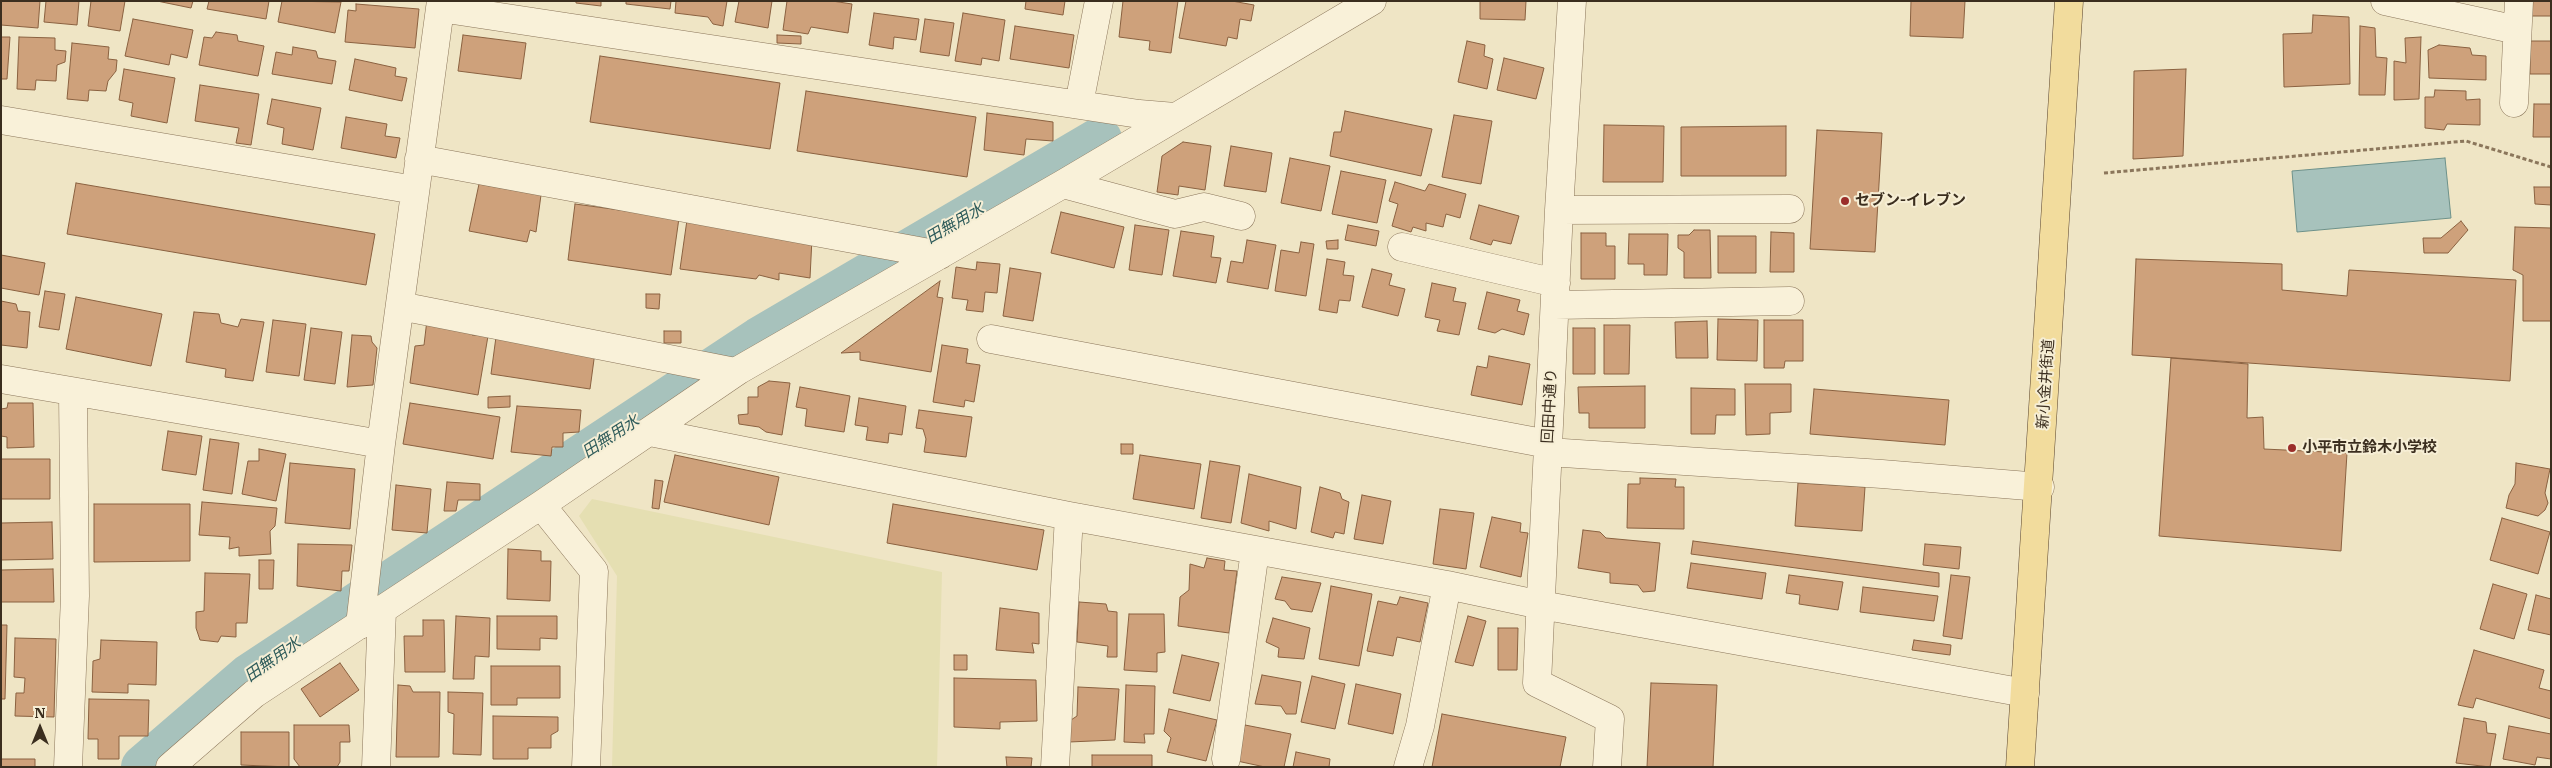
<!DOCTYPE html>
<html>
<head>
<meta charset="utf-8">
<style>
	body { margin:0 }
	#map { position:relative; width:2552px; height:768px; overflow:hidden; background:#efe5c5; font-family:"IBM Plex Serif",serif }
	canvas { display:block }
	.frame { position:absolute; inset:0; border:2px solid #3b2e1f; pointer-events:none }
	.north { position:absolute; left:15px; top:703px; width:50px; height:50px; -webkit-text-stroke:4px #f6eed5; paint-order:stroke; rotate:0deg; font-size:14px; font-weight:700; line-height:20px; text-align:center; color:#3b2e1f }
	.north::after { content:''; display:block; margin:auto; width:18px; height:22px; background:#3b2e1f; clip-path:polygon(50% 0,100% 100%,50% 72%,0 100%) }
</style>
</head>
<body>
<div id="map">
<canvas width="2552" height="768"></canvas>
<div class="frame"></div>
<div class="north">N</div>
</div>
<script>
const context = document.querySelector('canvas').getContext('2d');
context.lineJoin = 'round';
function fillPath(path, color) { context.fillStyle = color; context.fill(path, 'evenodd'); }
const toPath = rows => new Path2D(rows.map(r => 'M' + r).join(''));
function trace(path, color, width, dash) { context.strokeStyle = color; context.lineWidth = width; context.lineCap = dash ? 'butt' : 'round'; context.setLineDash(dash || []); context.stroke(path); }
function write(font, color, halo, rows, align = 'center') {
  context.font = font + ' "IBM Plex Serif","Noto Sans JP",serif'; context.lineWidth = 4; context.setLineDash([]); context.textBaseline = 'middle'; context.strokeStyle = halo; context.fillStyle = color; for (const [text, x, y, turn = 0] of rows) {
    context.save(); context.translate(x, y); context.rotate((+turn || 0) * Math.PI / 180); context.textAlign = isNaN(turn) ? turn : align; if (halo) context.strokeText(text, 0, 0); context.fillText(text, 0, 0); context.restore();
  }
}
fillPath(toPath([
	[592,499,942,572,937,767,612,767,617,576,579,516]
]), '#e5dfb2');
const water = toPath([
	[2445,158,2451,218,2297,232,2292,171,2445,158]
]);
fillPath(water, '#a7c2bc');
trace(water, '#6d918a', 1);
trace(toPath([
	[143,767,250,675,759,339,1100,139]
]), '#a7c2bc', 44);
const building = toPath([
	[1,1,40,1,38,28,1,25,1,1],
	[46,1,79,1,77,25,44,22,46,1],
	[91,1,125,1,120,31,88,26,91,1],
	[157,1,193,1,191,8,157,1],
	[209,1,269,1,266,19,207,9,209,1],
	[282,1,341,2,335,33,278,22,282,1],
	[576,1,601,1,601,6,576,3,576,1],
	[626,1,671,1,670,9,626,4,626,1],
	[676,1,727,1,723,26,713,24,708,17,675,13,676,1],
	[739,1,772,1,768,28,735,22,739,1],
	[787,1,832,1,852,4,848,33,811,27,808,34,783,30,787,1],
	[1026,1,1065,1,1063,15,1025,9,1026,1],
	[1123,1,1178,1,1171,53,1149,50,1150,41,1119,37,1123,1],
	[1186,1,1232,1,1254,5,1251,21,1240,19,1237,39,1228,37,1226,46,1179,38,1186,1],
	[1480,1,1526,1,1525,20,1480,19,1480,1],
	[1911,1,1965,1,1963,38,1910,36,1911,1],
	[2532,1,2551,1,2551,16,2531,16,2532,1],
	[356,4,419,9,415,48,345,42,348,10,356,11,356,4],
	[874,13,919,19,916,40,894,37,893,49,869,45,874,13],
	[963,13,1005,20,999,61,982,58,981,65,955,61,963,13],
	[2313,15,2349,17,2350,84,2284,87,2283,34,2312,33,2313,15],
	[133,19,193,30,187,58,171,54,169,65,125,56,133,19],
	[925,19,954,23,949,56,920,52,925,19],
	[1015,26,1074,35,1069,68,1010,59,1015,26],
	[2360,26,2375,28,2376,57,2387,58,2385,95,2359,95,2360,26],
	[216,32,237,35,238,41,264,46,258,76,199,65,204,37,212,38,216,32],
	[463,35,526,43,521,79,458,71,463,35],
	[777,35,801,36,801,44,777,43,777,35],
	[1,37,10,37,7,79,1,79,1,37],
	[19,37,55,38,55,50,66,51,65,62,57,65,56,81,36,80,35,90,17,89,19,37],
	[2421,37,2419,99,2394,100,2394,61,2406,63,2405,38,2421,37],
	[1467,41,1485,45,1484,56,1493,59,1487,89,1458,82,1467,41],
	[2530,41,2551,41,2551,74,2530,74,2530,41],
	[72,43,109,47,108,59,117,60,116,71,108,81,106,91,89,90,88,101,67,99,72,43],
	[2439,45,2470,48,2472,55,2486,56,2486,80,2429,78,2428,50,2439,45],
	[293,47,316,51,318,58,336,61,332,84,272,74,276,52,292,55,293,47],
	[600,56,780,83,770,149,590,122,600,56],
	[1504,58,1544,68,1536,99,1497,90,1504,58],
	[355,59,396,68,395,76,407,78,402,101,349,90,355,59],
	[124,69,175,78,167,123,131,116,133,103,119,100,124,69],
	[2186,69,2183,156,2133,159,2134,71,2186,69],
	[200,85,259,94,251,145,236,143,239,128,195,121,200,85],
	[2435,90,2466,91,2466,100,2480,99,2480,125,2447,124,2444,130,2425,128,2425,97,2434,97,2435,90],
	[806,91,976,117,967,177,797,151,806,91],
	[272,99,321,108,313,150,282,144,284,128,267,124,272,99],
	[2534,104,2551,104,2551,137,2533,137,2534,104],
	[1345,111,1432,129,1421,176,1330,156,1334,132,1341,132,1345,111],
	[987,113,1053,122,1053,141,1026,139,1024,155,984,150,987,113],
	[1454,115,1492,121,1481,184,1442,177,1454,115],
	[346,117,387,124,385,136,400,138,396,158,341,148,346,117],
	[1604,125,1664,126,1663,182,1603,182,1604,125],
	[1786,126,1786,176,1681,176,1681,127,1786,126],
	[1817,130,1882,133,1875,252,1810,249,1817,130],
	[1183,142,1211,146,1205,190,1179,186,1178,195,1157,192,1162,156,1183,142],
	[1231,146,1272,153,1266,192,1224,186,1231,146],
	[1290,158,1330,166,1321,211,1281,203,1290,158],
	[1341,171,1386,180,1377,223,1332,214,1341,171],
	[1395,182,1425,191,1429,184,1466,194,1460,218,1446,214,1443,227,1426,223,1426,231,1413,227,1411,232,1392,226,1398,204,1389,201,1395,182],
	[76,183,375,234,366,285,67,234,76,183],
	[479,184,541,195,536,232,530,230,527,242,469,231,479,184],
	[2534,187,2551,187,2551,205,2535,204,2534,187],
	[575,204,679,218,671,275,568,260,575,204],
	[1479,205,1519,216,1511,244,1493,240,1491,245,1470,239,1479,205],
	[1061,212,1124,227,1114,268,1051,253,1061,212],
	[687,220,812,238,810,278,779,273,779,280,759,275,756,279,680,269,687,220],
	[2461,221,2468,230,2448,253,2424,253,2423,238,2441,238,2461,221],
	[1135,225,1169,230,1162,275,1129,270,1135,225],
	[1348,225,1379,231,1376,246,1345,240,1348,225],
	[2515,227,2551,228,2551,321,2523,321,2523,275,2513,270,2515,227],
	[1694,230,1710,230,1711,278,1684,278,1684,252,1678,248,1678,235,1689,235,1694,230],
	[1181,231,1214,236,1211,257,1221,258,1216,283,1173,276,1181,231],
	[1771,232,1794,233,1794,272,1770,272,1771,232],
	[1581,233,1606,233,1606,246,1615,246,1615,279,1581,279,1581,233],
	[1629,234,1668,234,1667,275,1644,275,1644,264,1628,264,1629,234],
	[1718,236,1756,236,1756,273,1718,273,1718,236],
	[1247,240,1276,245,1268,289,1227,282,1231,261,1243,263,1247,240],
	[1338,240,1338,249,1327,249,1326,241,1338,240],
	[1301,242,1314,244,1306,296,1275,291,1281,250,1299,253,1301,242],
	[1,255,45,263,39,295,1,288,1,255],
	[1327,259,1345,262,1343,275,1354,276,1350,301,1339,300,1337,313,1319,310,1327,259],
	[2136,259,2282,264,2282,290,2347,296,2349,270,2516,280,2510,381,2132,355,2136,259],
	[977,262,1000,264,997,293,985,292,983,312,966,310,968,300,952,298,956,267,976,270,977,262],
	[1010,268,1041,273,1033,321,1003,316,1010,268],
	[1372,269,1392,274,1389,285,1405,289,1398,316,1362,307,1372,269],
	[940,281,937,297,943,298,931,372,860,360,860,352,841,353,940,281],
	[1432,283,1456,288,1453,301,1466,303,1459,335,1437,331,1440,320,1425,317,1432,283],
	[45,291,65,294,59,330,39,327,45,291],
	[1487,292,1520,300,1517,311,1529,314,1524,335,1502,329,1495,333,1478,329,1487,292],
	[646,294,660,294,659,309,646,308,646,294],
	[76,297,162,314,151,366,66,349,76,297],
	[1,301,16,304,18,311,30,312,27,348,1,345,1,301],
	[194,312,219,314,221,323,238,327,241,319,264,322,253,381,225,377,226,369,186,362,194,312],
	[1718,319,1758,320,1757,361,1717,360,1718,319],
	[273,320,306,324,299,376,266,372,273,320],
	[427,320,470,327,472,335,488,336,478,395,410,383,415,346,424,345,427,320],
	[1764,320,1803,320,1803,361,1785,361,1784,368,1764,368,1764,320],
	[1707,321,1708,358,1676,358,1675,322,1707,321],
	[1604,325,1630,325,1629,374,1604,374,1604,325],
	[311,328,342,332,335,384,304,380,311,328],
	[1573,328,1595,328,1595,374,1573,374,1573,328],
	[664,331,681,331,681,343,664,343,664,331],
	[352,335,371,336,372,342,377,348,373,385,347,387,352,335],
	[496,337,595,352,590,389,491,374,496,337],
	[942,345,968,349,966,363,980,365,974,402,965,400,964,407,933,402,942,345],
	[1489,356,1530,364,1522,405,1471,395,1477,366,1487,368,1489,356],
	[2171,358,2248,364,2247,418,2263,417,2264,449,2347,453,2341,551,2159,536,2171,358],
	[769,381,790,383,782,435,766,432,759,427,739,424,738,415,748,414,748,397,758,397,758,387,769,381],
	[1745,384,1791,384,1791,412,1770,413,1770,434,1746,435,1745,384],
	[1645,386,1645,428,1589,428,1589,413,1579,413,1578,387,1645,386],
	[800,387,850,396,844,432,805,426,807,409,796,407,800,387],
	[1691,388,1735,389,1735,415,1716,415,1715,434,1691,434,1691,388],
	[1814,389,1949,400,1945,445,1810,434,1814,389],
	[510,396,510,407,488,408,488,397,510,396],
	[859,398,906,406,902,435,889,433,888,443,866,440,868,427,855,425,859,398],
	[8,403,33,403,34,447,7,448,7,437,1,436,1,409,7,408,8,403],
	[410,403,500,417,493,459,403,444,410,403],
	[517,406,581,410,579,432,563,433,563,447,552,447,551,456,511,452,517,406],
	[919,410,972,417,966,457,924,452,926,439,923,429,916,428,919,410],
	[168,431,202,436,196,475,162,470,168,431],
	[210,439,239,443,232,494,203,490,210,439],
	[1121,444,1133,444,1133,454,1121,454,1121,444],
	[259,449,286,454,276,501,242,494,248,461,259,461,259,449],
	[675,455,779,477,769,525,664,502,675,455],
	[1140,455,1201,464,1194,509,1133,499,1140,455],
	[1,459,50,459,50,499,1,499,1,459],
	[1210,461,1240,466,1231,523,1201,518,1210,461],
	[290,463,355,469,350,529,285,523,290,463],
	[2516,463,2550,469,2545,493,2548,503,2545,510,2538,516,2506,508,2509,495,2515,484,2516,463],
	[1249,474,1301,487,1296,529,1269,521,1269,531,1241,523,1249,474],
	[1640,478,1676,479,1675,487,1684,487,1684,529,1627,528,1628,484,1640,484,1640,478],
	[655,480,663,481,659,509,652,508,655,480],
	[447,482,480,484,480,500,458,500,456,511,444,511,447,482],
	[1798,483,1865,487,1862,531,1795,526,1798,483],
	[396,485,431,489,427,533,392,530,396,485],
	[1320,487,1340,493,1342,499,1349,502,1344,534,1335,532,1333,538,1311,532,1320,487],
	[1362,495,1391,501,1383,544,1354,539,1362,495],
	[202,502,277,508,275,526,270,531,271,554,239,556,239,547,229,549,230,537,199,535,202,502],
	[94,504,190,504,190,561,94,562,94,504],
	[893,504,1044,530,1037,570,887,543,893,504],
	[1440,509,1474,513,1466,569,1433,564,1440,509],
	[1492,517,1521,523,1520,532,1528,533,1521,577,1480,567,1492,517],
	[2502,518,2550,532,2538,574,2490,560,2502,518],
	[52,522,53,559,1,560,1,523,52,522],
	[1583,530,1600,532,1606,538,1660,543,1655,591,1643,592,1638,585,1610,583,1610,573,1578,568,1583,530],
	[1693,541,1939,573,1939,587,1691,554,1693,541],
	[298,544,352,545,349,571,342,571,341,591,297,586,298,544],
	[1925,544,1961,547,1959,569,1923,565,1925,544],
	[508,549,541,551,541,561,551,561,550,601,507,599,508,549],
	[1207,558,1225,561,1224,570,1237,571,1229,633,1178,626,1180,597,1189,590,1190,564,1204,568,1207,558],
	[259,560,274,560,273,589,259,589,259,560],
	[1691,563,1766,573,1762,599,1687,588,1691,563],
	[53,569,54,602,1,602,1,570,53,569],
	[205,573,250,574,247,623,236,623,236,637,221,636,218,642,200,640,196,628,196,612,204,611,205,573],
	[1789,575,1843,582,1838,610,1799,604,1800,595,1786,593,1789,575],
	[1951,575,1970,577,1962,639,1943,636,1951,575],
	[1282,577,1321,583,1312,612,1291,609,1285,601,1275,599,1282,577],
	[2493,584,2527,594,2514,639,2480,629,2493,584],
	[1331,586,1372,594,1359,666,1319,659,1331,586],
	[1863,587,1938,596,1934,621,1860,612,1863,587],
	[2536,595,2551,599,2551,635,2528,630,2536,595],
	[1400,597,1428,603,1420,642,1397,637,1393,656,1367,651,1378,601,1397,605,1400,597],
	[1079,602,1106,604,1108,611,1117,612,1117,657,1107,657,1108,646,1077,642,1079,602],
	[1000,608,1039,613,1039,644,1032,643,1034,653,996,650,1000,608],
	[1129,614,1164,614,1165,652,1157,653,1157,672,1124,670,1129,614],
	[456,616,490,618,489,657,475,656,474,679,453,679,456,616],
	[497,616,557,616,557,639,540,638,540,650,497,649,497,616],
	[1468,616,1486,621,1473,666,1455,662,1468,616],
	[1273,618,1310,628,1304,659,1278,657,1279,648,1266,642,1273,618],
	[423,620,444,620,445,672,405,672,404,636,423,636,423,620],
	[1,625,7,625,5,699,1,699,1,625],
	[1498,628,1518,628,1517,670,1498,670,1498,628],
	[15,638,56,639,54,717,15,716,16,693,24,693,25,678,14,677,15,638],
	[101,640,157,642,156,685,128,684,128,693,92,692,93,661,100,659,101,640],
	[1914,640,1951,645,1950,655,1912,650,1914,640],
	[2474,650,2544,670,2539,688,2551,691,2551,719,2476,698,2473,708,2458,705,2474,650],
	[954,655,967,655,967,670,954,670,954,655],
	[1182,655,1219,663,1210,701,1173,693,1182,655],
	[340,663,359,690,320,717,301,689,340,663],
	[491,666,560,666,560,698,517,698,517,705,491,705,491,666],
	[1262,675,1301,682,1296,714,1286,714,1281,706,1255,704,1262,675],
	[1312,676,1345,684,1335,729,1301,722,1312,676],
	[954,678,1036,680,1037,721,1000,722,1000,729,954,727,954,678],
	[1651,683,1717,685,1713,767,1647,767,1651,683],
	[1356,684,1401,694,1393,734,1348,724,1356,684],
	[398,685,410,686,413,692,440,692,439,757,396,757,398,685],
	[1126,685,1155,686,1154,734,1144,734,1145,743,1124,742,1126,685],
	[1078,687,1119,689,1115,740,1069,742,1071,720,1077,716,1078,687],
	[448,692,483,693,481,755,453,754,454,714,448,712,448,692],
	[89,699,149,700,148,736,119,736,119,759,98,759,98,739,88,739,89,699],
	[1169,709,1217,720,1206,761,1167,752,1171,738,1164,731,1169,709],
	[1442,714,1566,737,1560,767,1432,767,1442,714],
	[493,716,558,717,558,731,551,735,551,748,528,748,528,759,493,759,493,716],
	[2464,718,2486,722,2487,733,2496,734,2490,767,2456,763,2464,718],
	[294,725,349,725,350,742,340,742,340,762,337,767,300,767,294,759,294,725],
	[1245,725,1291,734,1284,767,1265,767,1237,761,1245,725],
	[2509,726,2551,734,2551,759,2537,757,2535,765,2503,759,2509,726],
	[241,732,289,732,289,767,241,765,241,732],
	[1296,752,1330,759,1329,767,1293,767,1296,752],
	[1092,755,1152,755,1152,767,1092,767,1092,755],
	[1006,757,1032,758,1031,767,1007,767,1006,757],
	[1,759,35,759,35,767,1,767,1,759]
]);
fillPath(building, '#cea17b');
trace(building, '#8a6140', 1);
const minor = toPath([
	[1572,1,1559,210,1537,683,1610,719,1607,767],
	[2385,1,2517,30],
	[440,8,1139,114,1175,117],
	[2514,103,2519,1],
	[1079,104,1099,1],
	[1,120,415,190],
	[419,159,940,255],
	[1063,184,1175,214,1204,207,1241,216],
	[1559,210,1790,209],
	[1402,247,1556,283],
	[1555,305,1790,301],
	[400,306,735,372],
	[991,339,1548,444],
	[1,379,381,444],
	[650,432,1069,516,1447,585,1541,605,2025,693],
	[1548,452,1882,474,2040,487],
	[541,505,594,571,586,767],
	[360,625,381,444,441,1],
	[1226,759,1255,551],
	[68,767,75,596,73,392],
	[170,767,254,694,541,505,739,370,1063,184,1372,1],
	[376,767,382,610],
	[1055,767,1069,516],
	[1408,767,1420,726,1447,585]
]);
const major = toPath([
	[2020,767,2069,1]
]);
trace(minor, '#8b765b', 29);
trace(major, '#59442f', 29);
trace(toPath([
	[2104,173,2466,141,2551,167]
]), '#8b765b', 3, [4, 2.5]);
trace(minor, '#f9f1d9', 28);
trace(major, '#f2dc9d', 28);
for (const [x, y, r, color] of [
	[1845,201,5,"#9b2e2a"],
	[2292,448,5,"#9b2e2a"]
]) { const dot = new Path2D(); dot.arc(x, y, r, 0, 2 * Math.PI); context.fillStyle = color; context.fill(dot); trace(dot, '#f6eed5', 2); }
write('bold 15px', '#3b2e1f', '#f6eed5', [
	["セブン-イレブン",1855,201],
	["小平市立鈴木小学校",2302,448]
], 'left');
write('15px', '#3b2e1f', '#f6eed5', [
	["新小金井街道",2046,384,-86],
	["回田中通り",1550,406,-87]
]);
write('italic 16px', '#2e5b5a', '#f6eed5', [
	["田無用水",955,224,-30],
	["田無用水",611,437,-33],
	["田無用水",273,660,-35]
]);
</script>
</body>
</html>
